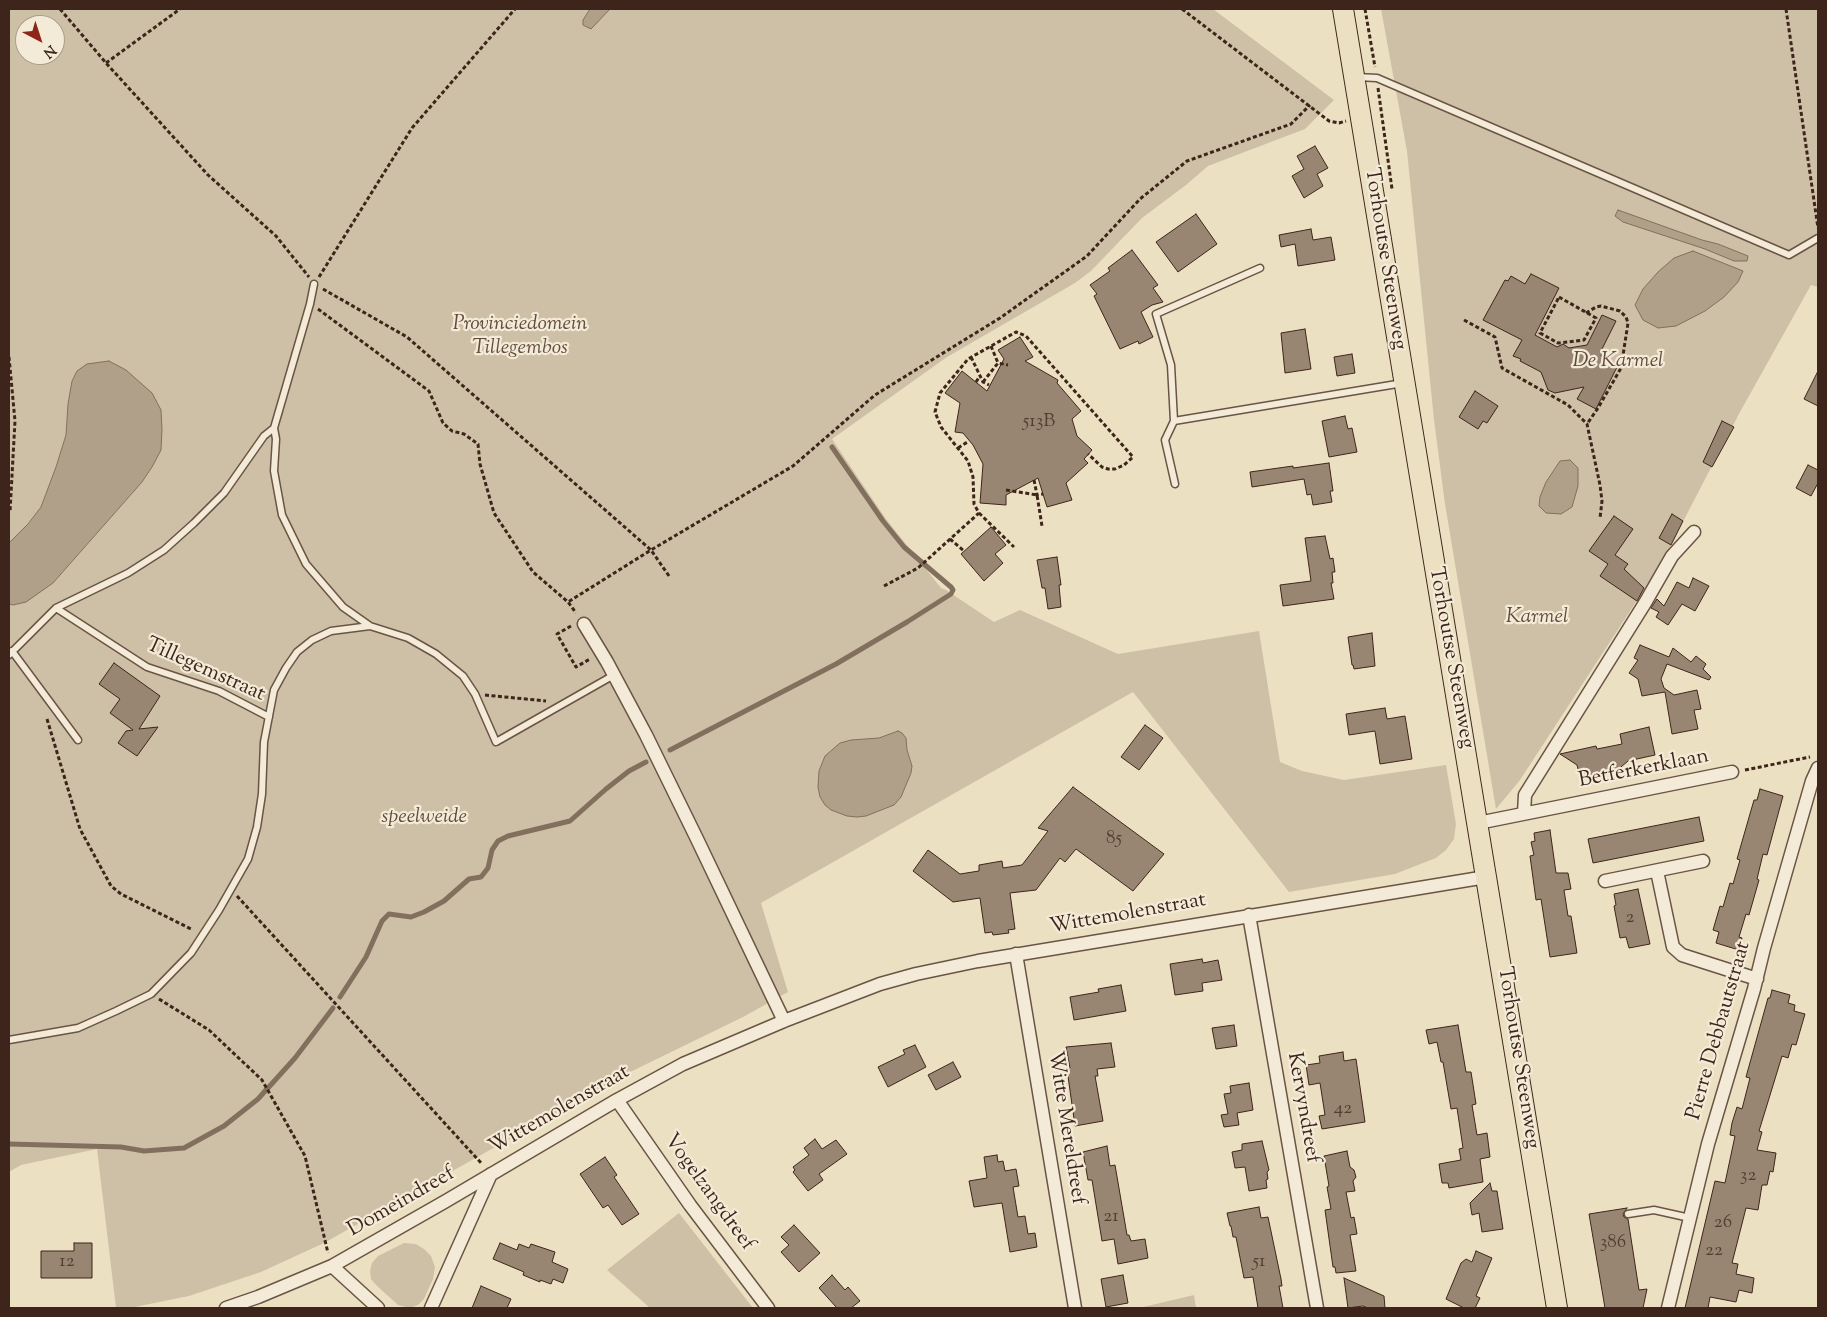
<!DOCTYPE html>
<html>
<head>
<meta charset="utf-8">
<style>
	body { margin:0 }
	#map { position:relative; width:1827px; height:1317px; overflow:hidden; background:#ece0c2; font-family:"Sorts Mill Goudy",serif }
	canvas { display:block }
	.frame { position:absolute; inset:0; border:10px solid #3e251b; pointer-events:none }
	.north { position:absolute; left:15px; top:15px; width:50px; height:50px; box-sizing:border-box; background:#f3ebd7; border:1px solid #ab9c8c; border-radius:50%; rotate:140deg; font-size:14px; font-weight:700; line-height:20px; text-align:center; color:#3e251b }
	.north::after { content:''; display:block; margin:auto; width:18px; height:22px; background:#8f2418; clip-path:polygon(50% 0,100% 100%,50% 72%,0 100%) }
</style>
</head>
<body>
<div id="map">
<canvas width="1827" height="1317"></canvas>
<div class="frame"></div>
<div class="north">N</div>
</div>
<script>
const context = document.querySelector('canvas').getContext('2d');
context.lineJoin = 'round';
function fillPath(path, color) { context.fillStyle = color; context.fill(path, 'evenodd'); }
const toPath = rows => new Path2D(rows.map(r => 'M' + r).join(''));
function trace(path, color, width, dash) { context.strokeStyle = color; context.lineWidth = width; context.lineCap = dash ? 'butt' : 'round'; context.setLineDash(dash || []); context.stroke(path); }
function write(font, color, halo, rows, align = 'center') {
  context.font = font + ' "Sorts Mill Goudy",serif'; context.lineWidth = 4.5; context.setLineDash([]); context.textBaseline = 'middle'; context.strokeStyle = halo; context.fillStyle = color; for (const [text, x, y, turn = 0] of rows) {
    context.save(); context.translate(x, y); context.rotate((+turn || 0) * Math.PI / 180); context.textAlign = isNaN(turn) ? turn : align; if (halo) context.strokeText(text, 0, 0); context.fillText(text, 0, 0); context.restore();
  }
}
fillPath(toPath([
	[9,9,1213,9,1334,100,1305,129,1208,166,1186,185,1142,218,1091,271,1075,283,947,357,832,439,886,519,941,588,946,590,994,622,1020,610,1118,654,1259,631,1280,762,1302,771,1344,780,1446,765,1456,824,1454,839,1446,850,1436,858,1395,874,1289,892,1133,692,761,903,788,992,743,1017,622,1076,324,1243,261,1272,189,1296,130,1308,116,1308,97,1149,21,1165,9,1172,9,604,14,605,53,583,142,482,152,467,77,371,72,381,68,404,66,435,56,467,41,507,28,524,9,543],
	[25,25,55,25,55,55,25,55],
	[1381,9,1818,9,1818,287,1811,285,1740,412,1662,562,1520,780,1496,809,1445,504,1434,420,1407,151],
	[679,1213,753,1308,650,1308,607,1270],
	[404,1243,416,1244,424,1249,431,1256,435,1267,433,1279,424,1299,418,1305,410,1308,398,1305,377,1286,371,1279,370,1271,372,1263,378,1256],
	[1194,1295,1196,1308,1139,1308]
]), '#cec0a6');
const water = toPath([
	[590,9,610,9,591,29,583,25,583,20,590,9],
	[1618,210,1702,240,1718,244,1748,256,1747,261,1734,261,1705,249,1623,222,1615,216,1618,210],
	[1693,251,1743,271,1738,282,1724,297,1705,311,1676,326,1658,328,1643,320,1635,305,1643,289,1658,272,1674,258,1693,251],
	[109,361,126,370,152,393,161,410,162,429,161,450,152,467,142,482,53,583,26,602,13,605,9,604,9,543,28,524,41,507,56,467,66,435,68,404,72,381,77,371,87,364,109,361],
	[1570,460,1578,468,1578,486,1572,507,1561,514,1546,513,1539,506,1540,497,1546,482,1560,461,1570,460],
	[898,731,902,733,906,738,907,750,912,766,911,773,901,797,894,805,866,816,857,817,847,816,831,810,825,805,820,797,818,787,819,771,825,756,840,743,851,740,879,738,898,731]
]);
fillPath(water, '#b1a089');
trace(water, '#836f5d', 1);
trace(toPath([
	[670,750,836,664,907,622,951,594,953,590,951,587,904,547,883,521,832,447],
	[340,997,366,957,382,921,389,914,411,917,424,912,444,901,469,879,481,877,488,868,492,850,498,841,508,836,570,821,606,789,629,771,646,762],
	[268,1088,295,1058,333,1008],
	[9,1144,121,1147,144,1151,184,1148,224,1126,258,1099,266,1090]
]), '#836f5d', 5);
const building = toPath([
	[1315,146,1328,168,1317,174,1323,186,1304,198,1292,176,1304,169,1297,156,1315,146],
	[1196,214,1217,244,1178,272,1156,242,1196,214],
	[1311,229,1313,240,1331,237,1335,260,1298,266,1295,244,1281,247,1279,235,1311,229],
	[1132,250,1158,285,1153,288,1163,302,1152,305,1141,312,1153,337,1139,344,1138,341,1120,349,1094,296,1097,294,1090,285,1110,271,1108,268,1132,250],
	[1531,274,1559,288,1535,335,1557,347,1563,344,1569,348,1587,345,1602,315,1616,321,1602,349,1604,350,1601,356,1618,365,1596,409,1577,399,1584,387,1555,393,1548,390,1541,372,1520,361,1521,359,1513,356,1522,340,1483,320,1505,280,1508,281,1511,276,1525,284,1531,274],
	[1305,329,1311,369,1285,373,1281,333,1305,329],
	[1020,337,1033,357,1025,361,1058,380,1057,383,1081,411,1072,419,1077,436,1092,450,1084,459,1088,463,1066,483,1072,500,1047,507,1038,478,1006,495,1006,505,980,503,983,464,973,445,963,433,955,432,960,403,945,393,962,371,987,391,1004,359,998,350,1020,337],
	[1352,354,1355,373,1337,376,1334,357,1352,354],
	[1818,371,1818,406,1804,399,1818,371],
	[1475,391,1498,406,1487,423,1483,421,1478,429,1459,417,1475,391],
	[1345,416,1348,429,1352,428,1357,452,1329,457,1322,421,1345,416],
	[1722,421,1734,427,1712,467,1703,462,1722,421],
	[1329,463,1333,491,1330,491,1332,502,1313,505,1311,494,1307,495,1304,479,1252,487,1250,472,1293,466,1293,468,1329,463],
	[1808,465,1818,470,1818,483,1811,496,1796,488,1808,465],
	[1672,514,1683,521,1671,545,1659,538,1672,514],
	[1614,516,1633,529,1615,555,1628,564,1624,569,1644,588,1637,601,1600,576,1608,564,1589,551,1614,516],
	[991,527,1006,545,995,554,1003,563,984,581,961,554,991,527],
	[1325,536,1330,559,1333,558,1335,572,1332,572,1333,583,1331,583,1334,599,1283,606,1280,585,1311,581,1305,538,1325,536],
	[1057,557,1061,585,1059,585,1061,607,1048,609,1045,588,1042,588,1037,560,1057,557],
	[1693,578,1709,586,1695,611,1682,604,1668,625,1656,617,1659,612,1651,608,1657,599,1664,606,1677,582,1689,588,1693,578],
	[1372,633,1375,666,1354,669,1353,665,1352,665,1348,637,1372,633],
	[1640,645,1669,657,1673,648,1691,662,1696,656,1706,664,1703,669,1711,677,1709,680,1667,664,1661,679,1664,688,1674,695,1697,690,1701,709,1694,710,1698,729,1672,734,1665,692,1642,696,1638,679,1629,673,1638,660,1634,658,1640,645],
	[114,663,160,696,139,729,158,727,137,756,118,743,126,731,133,730,110,713,120,699,99,684,114,663],
	[1385,708,1387,719,1405,716,1412,759,1380,764,1375,731,1349,735,1346,714,1385,708],
	[1145,725,1163,738,1139,770,1121,757,1145,725],
	[1649,727,1655,755,1628,761,1615,772,1602,772,1580,777,1577,765,1560,754,1596,746,1597,749,1622,744,1620,734,1649,727],
	[1073,787,1164,854,1133,891,1076,849,1065,862,1060,858,1036,890,1010,893,1015,929,1008,930,1009,933,993,935,992,932,985,933,980,898,953,902,913,871,928,850,960,874,979,871,979,865,1002,861,1003,868,1022,865,1048,831,1038,828,1073,787],
	[1760,789,1783,796,1767,855,1763,854,1757,879,1759,880,1749,915,1746,914,1739,937,1742,938,1739,950,1716,943,1719,932,1713,930,1720,906,1723,907,1730,883,1733,884,1740,860,1737,859,1754,800,1757,800,1760,789],
	[1699,817,1704,841,1593,863,1588,839,1699,817],
	[1550,830,1556,873,1568,873,1571,889,1564,890,1568,916,1571,916,1577,953,1550,957,1541,899,1536,900,1530,856,1534,855,1531,842,1535,841,1534,833,1550,830],
	[1638,889,1650,944,1629,948,1626,937,1620,938,1614,906,1616,905,1614,894,1638,889],
	[1202,959,1203,963,1218,960,1222,980,1202,983,1203,991,1175,995,1170,964,1202,959],
	[1121,985,1126,1011,1074,1020,1070,997,1099,992,1098,989,1121,985],
	[1772,990,1790,995,1788,1003,1795,1005,1794,1011,1805,1014,1796,1045,1792,1044,1788,1058,1782,1056,1759,1131,1762,1132,1757,1150,1776,1153,1773,1172,1770,1171,1767,1185,1762,1185,1758,1210,1746,1208,1732,1263,1738,1264,1736,1274,1754,1278,1752,1293,1739,1290,1736,1302,1710,1297,1708,1308,1685,1308,1715,1181,1725,1183,1735,1136,1730,1135,1732,1123,1737,1107,1742,1109,1750,1078,1746,1077,1768,998,1770,998,1772,990],
	[1234,1025,1237,1046,1216,1049,1212,1028,1234,1025],
	[1458,1025,1466,1072,1471,1072,1476,1104,1472,1105,1477,1135,1487,1133,1490,1157,1480,1159,1483,1182,1449,1188,1448,1183,1442,1183,1439,1164,1461,1160,1459,1149,1463,1148,1457,1108,1451,1109,1443,1062,1441,1062,1437,1042,1429,1044,1426,1030,1458,1025],
	[1111,1043,1115,1067,1097,1069,1098,1076,1095,1076,1103,1121,1075,1126,1067,1069,1070,1068,1066,1047,1111,1043],
	[915,1045,926,1067,888,1087,878,1067,905,1054,903,1050,915,1045],
	[1343,1052,1344,1061,1356,1059,1365,1122,1322,1129,1319,1116,1325,1115,1320,1083,1309,1085,1306,1065,1320,1063,1319,1056,1343,1052],
	[953,1062,961,1077,936,1090,928,1075,953,1062],
	[1249,1083,1253,1110,1237,1113,1239,1125,1224,1127,1221,1115,1228,1114,1224,1094,1231,1093,1230,1086,1249,1083],
	[815,1139,822,1149,836,1140,847,1154,819,1174,823,1180,808,1191,793,1172,795,1170,793,1167,809,1155,804,1148,815,1139],
	[1262,1141,1269,1170,1267,1172,1268,1179,1266,1180,1267,1188,1249,1191,1245,1167,1235,1168,1232,1152,1242,1150,1242,1144,1262,1141],
	[1107,1146,1110,1166,1115,1165,1127,1235,1129,1235,1131,1241,1145,1239,1148,1258,1118,1264,1114,1239,1102,1241,1092,1180,1088,1180,1083,1152,1107,1146],
	[1347,1151,1350,1167,1354,1170,1356,1177,1353,1181,1355,1191,1346,1192,1351,1218,1354,1217,1357,1234,1350,1235,1356,1271,1336,1273,1335,1267,1333,1267,1325,1210,1331,1209,1327,1187,1329,1186,1324,1156,1347,1151],
	[997,1155,998,1162,1003,1161,1005,1171,1016,1169,1019,1186,1013,1187,1018,1217,1025,1216,1028,1234,1035,1233,1037,1247,1010,1252,1002,1203,974,1207,969,1181,987,1178,984,1157,997,1155],
	[605,1157,617,1175,614,1177,639,1214,622,1225,608,1205,603,1208,580,1174,605,1157],
	[1490,1183,1492,1191,1497,1191,1503,1229,1482,1232,1479,1213,1472,1215,1470,1203,1490,1183],
	[1259,1207,1261,1218,1268,1217,1281,1279,1282,1286,1279,1286,1283,1308,1258,1308,1253,1277,1244,1278,1236,1237,1233,1237,1231,1226,1230,1226,1227,1213,1259,1207],
	[1627,1208,1623,1214,1624,1217,1628,1219,1639,1290,1647,1289,1643,1308,1605,1308,1589,1214,1627,1208],
	[794,1225,820,1253,799,1272,781,1252,789,1245,781,1237,794,1225],
	[74,1243,92,1243,92,1278,41,1278,41,1251,74,1251,74,1243],
	[500,1243,517,1250,519,1244,529,1248,531,1244,555,1252,552,1262,568,1269,563,1283,553,1279,551,1284,540,1280,540,1282,523,1275,524,1272,493,1259,500,1243],
	[1476,1251,1492,1258,1476,1296,1480,1298,1475,1308,1464,1308,1446,1299,1461,1263,1466,1259,1472,1262,1476,1251],
	[832,1275,845,1290,848,1287,860,1301,851,1308,837,1308,819,1288,832,1275],
	[1123,1275,1128,1303,1106,1307,1101,1279,1123,1275],
	[1344,1278,1384,1296,1385,1308,1368,1308,1363,1306,1348,1308,1344,1278],
	[481,1286,511,1299,507,1308,472,1308,481,1286]
]);
fillPath(building, '#988672');
trace(building, '#3e251b', 1);
const service = toPath([
	[1356,77,1377,78,1789,255,1818,238],
	[1174,421,1171,365,1156,314,1260,268],
	[274,428,276,439,274,471,282,515,306,564,343,607,370,626],
	[1175,484,1165,440,1174,421,1403,383],
	[56,608,147,667,219,691,269,717],
	[12,651,78,740],
	[9,655,56,608,128,573,164,550,194,523,224,493,264,436,274,428,310,304,314,284],
	[9,1040,78,1028,116,1011,151,994,191,953,219,910,248,859,257,827,262,794,264,742,274,690,286,668,297,652,312,640,331,631,370,626,408,638,436,654,463,676,475,694,496,742,614,675],
	[1628,1214,1654,1210,1690,1218]
]);
const minor = toPath([
	[584,624,607,662,646,735,697,839,784,1021],
	[1524,813,1525,795,1645,603,1672,556,1694,532],
	[1478,823,1732,772],
	[1657,871,1673,947,1682,955,1757,979],
	[1605,881,1703,861],
	[1249,915,1317,1308],
	[1016,954,1075,1308],
	[617,1100,690,1205,768,1308],
	[332,1266,378,1308],
	[226,1308,258,1297,332,1266,446,1201,617,1100,683,1064,784,1021,880,984,916,974,978,961,1486,877],
	[431,1308,491,1174],
	[1668,1308,1708,1144,1754,989,1764,948,1812,781,1818,768]
]);
const primary = toPath([
	[1343,9,1557,1308]
]);
trace(service, '#6a5445', 9);
trace(minor, '#6a5445', 15);
trace(primary, '#3e251b', 22);
trace(toPath([
	[60,9,106,63,208,175,276,236,309,277],
	[1182,9,1329,121,1339,123,1346,121],
	[1365,9,1375,67],
	[1786,9,1818,228],
	[106,63,180,9],
	[1378,88,1392,189],
	[319,277,412,128,515,9],
	[323,289,407,337,651,550,568,602],
	[1559,297,1596,318,1584,340,1558,343,1540,333,1559,297],
	[318,309,429,391,443,423,452,431,464,434,478,444,480,464,494,513,533,572,568,602,576,613],
	[1586,313,1596,307,1601,306,1620,311,1626,317,1628,323,1621,368,1598,408,1587,424],
	[1464,320,1495,337,1502,368,1568,405,1587,424,1600,485,1602,501,1600,518],
	[991,346,998,363],
	[9,357,15,421,10,512],
	[971,357,983,382,989,385],
	[976,382,980,376],
	[983,382,998,363,1008,365],
	[958,448,969,441],
	[1034,480,1037,495,1043,494],
	[1006,490,1037,495,1042,526],
	[979,513,1014,547],
	[950,539,964,551],
	[669,576,651,550,793,466,875,395,1000,318,1087,256,1140,199,1187,161,1291,124,1310,105],
	[884,586,918,568,979,513,974,504,973,477,968,461,941,427,935,412,940,393,968,359,1016,332,1026,336,1133,457,1124,465,1115,469,1108,469,1102,467,1088,454],
	[571,626,557,634,576,667,590,659],
	[485,695,546,701],
	[47,719,80,829,111,886,121,894,193,930],
	[1745,770,1810,757],
	[237,896,482,1164],
	[159,999,209,1030,262,1080,305,1156,328,1253]
]), '#3e251b', 3, [4, 2.5]);
trace(service, '#f3ebd7', 6);
trace(minor, '#f3ebd7', 12);
trace(primary, '#ece0c2', 20);
write('19px', '#543d31', null, [
	["513B",1039,423],
	["85",1114,840],
	["2",1630,919],
	["42",1343,1110],
	["32",1748,1177],
	["21",1111,1218],
	["26",1723,1224],
	["386",1613,1244],
	["22",1714,1252],
	["12",67,1263],
	["51",1259,1263]
]);
write('21px', '#3e251b', '#f3ebd7', [
	["Torhoutse Steenweg",1384,259,81],
	["Torhoutse Steenweg",1450,658,80],
	["Tillegemstraat",205,671,24],
	["Betferkerklaan",1644,770,-11],
	["Wittemolenstraat",1128,915,-10],
	["Pierre Debbautstraat",1720,1031,-74],
	["Torhoutse Steenweg",1517,1058,81],
	["Kervyndreef",1302,1108,80],
	["Wittemolenstraat",560,1111,-30],
	["Witte Mereldreef",1065,1128,81],
	["Vogelzangdreef",708,1193,54],
	["Domeindreef",402,1203,-30]
]);
write('italic 21px', '#624c3e', '#f3ebd7', [
	["Provinciedomein",520,325],
	["Tillegembos",520,349],
	["De Karmel",1618,362],
	["Karmel",1537,618],
	["speelweide",424,818]
]);
</script>
</body>
</html>
